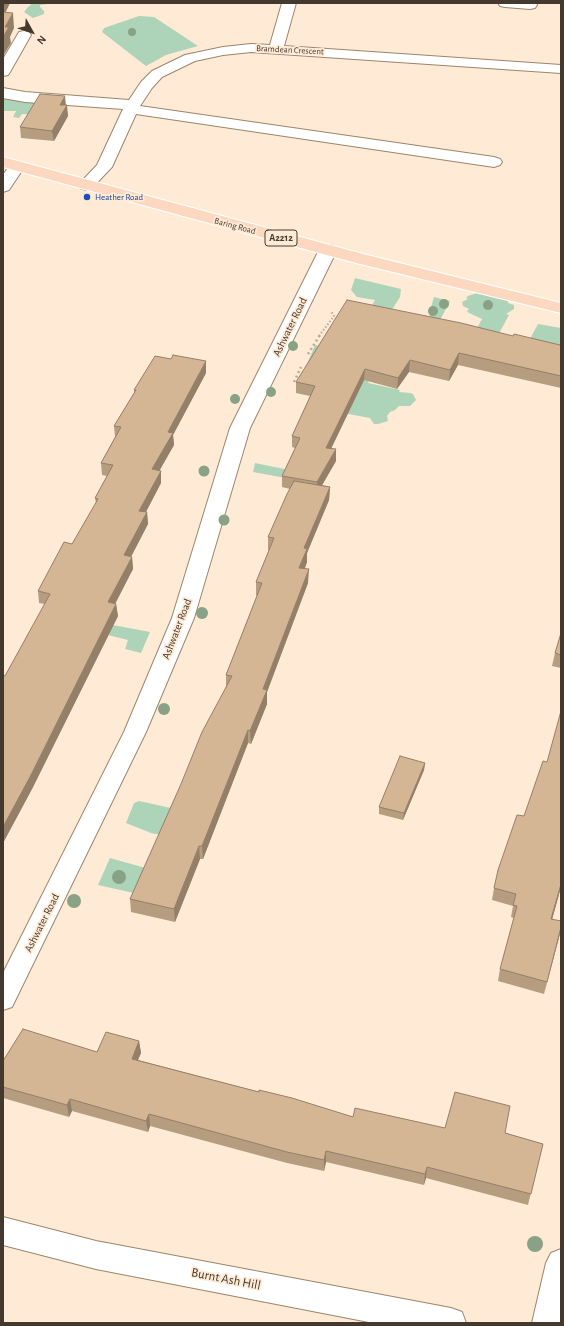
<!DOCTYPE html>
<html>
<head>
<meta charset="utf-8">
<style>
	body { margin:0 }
	#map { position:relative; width:564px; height:1326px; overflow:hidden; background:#ffebd5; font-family:"Alegreya Sans",sans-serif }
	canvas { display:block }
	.frame { position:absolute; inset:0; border:4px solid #43392f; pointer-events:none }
	.north { position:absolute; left:12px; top:12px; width:40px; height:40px; -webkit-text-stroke:3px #ffebd5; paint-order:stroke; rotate:130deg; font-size:11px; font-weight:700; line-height:16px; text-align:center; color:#43392f }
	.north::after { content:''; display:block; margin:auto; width:14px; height:18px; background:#43392f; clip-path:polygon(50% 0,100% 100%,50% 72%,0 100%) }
</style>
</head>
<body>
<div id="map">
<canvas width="564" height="1326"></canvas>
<div class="frame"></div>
<div class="north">N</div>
</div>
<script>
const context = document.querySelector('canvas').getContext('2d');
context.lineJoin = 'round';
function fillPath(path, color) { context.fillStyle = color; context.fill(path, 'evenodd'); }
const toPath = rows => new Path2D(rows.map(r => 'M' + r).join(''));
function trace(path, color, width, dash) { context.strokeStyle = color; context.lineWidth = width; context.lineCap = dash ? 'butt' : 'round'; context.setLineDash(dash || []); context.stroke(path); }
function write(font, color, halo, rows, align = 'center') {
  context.font = font + ' "Alegreya Sans",sans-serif'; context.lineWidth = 3.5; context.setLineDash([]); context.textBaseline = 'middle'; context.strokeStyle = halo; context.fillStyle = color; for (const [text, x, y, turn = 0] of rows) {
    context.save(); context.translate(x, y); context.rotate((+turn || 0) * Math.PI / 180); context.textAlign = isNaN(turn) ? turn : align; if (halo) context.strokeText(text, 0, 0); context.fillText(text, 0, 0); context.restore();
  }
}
fillPath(toPath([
	[29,3,55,3,40,5,40,7,44,11,44,14,33,18,24,12,28,7,31,5],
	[139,16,154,17,198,46,166,55,146,66,102,32,104,28],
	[3,95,41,101,35,114,22,114,19,118,13,117,16,111,3,111],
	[355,278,401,289,400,297,388,316,369,311,375,300,357,297,351,290],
	[480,292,508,299,508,303,514,305,514,309,506,314,509,315,497,337,474,334,482,319,469,313,467,311,469,309,463,306,462,302,468,299,466,298,468,296],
	[434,297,450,301,436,328,429,314],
	[538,324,561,328,561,353,531,340,531,337],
	[315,345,325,347,374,372,368,383,400,390,399,392,410,393,413,394,416,400,410,406,399,406,395,410,390,412,387,416,388,421,378,424,374,424,370,418,316,408,303,374],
	[255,463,289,470,286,478,253,472],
	[113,625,150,632,141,653,125,649,128,640,108,635],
	[139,801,171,808,162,835,151,833,126,823,134,803],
	[110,858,149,869,138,894,98,885]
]), '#add3b8');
const minor = toPath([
	[282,3,296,3,284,46,561,65,561,73,251,52,223,55,195,61,162,77,152,88,140,106,494,157,500,159,502,162,500,165,494,167,136,114,112,167,92,188,86,190,80,188,78,185,97,165,123,109,25,102,3,98,3,88,25,92,129,100,141,82,152,71,185,55,223,47,251,44,270,45,282,3],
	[498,3,536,3,537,5,535,8,530,9,505,7,500,6,498,3],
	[24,31,29,32,31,35,10,72,8,75,3,76,3,59,19,32,24,31],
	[17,161,23,163,25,166,9,190,3,192,3,175,11,163,17,161],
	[328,245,334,246,337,250,250,428,194,618,146,732,12,1007,3,1010,3,973,124,732,172,618,230,428,319,250,322,246,328,245],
	[3,1217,96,1241,451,1308,462,1312,466,1323,374,1323,96,1269,3,1245,3,1217],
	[561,1249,561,1323,532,1323,546,1263,551,1253,561,1249]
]);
const major = toPath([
	[3,157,367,255,561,303,561,313,356,263,3,167,3,157]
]);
trace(minor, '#9c856c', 2);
trace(major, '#fff', 2);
trace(toPath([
	[319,336,334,316,331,311]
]), '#b9a997', 2, [1.5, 2]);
trace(toPath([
	[308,354,320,335],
	[294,382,301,367]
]), '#b9a997', 2.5, [2, 3]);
fillPath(minor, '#fff');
fillPath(major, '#fcd8c0');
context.fillStyle = '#89a184';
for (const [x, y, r] of [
	[132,32,4],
	[444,304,5],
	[488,305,5],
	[433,311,5],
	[293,346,5],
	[271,392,5],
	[235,399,5],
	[204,471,5.5],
	[224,520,5.5],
	[202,613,6],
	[164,709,6],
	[119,877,7],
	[74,901,7],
	[535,1244,8]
]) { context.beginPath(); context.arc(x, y, r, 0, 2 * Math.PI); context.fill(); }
fillPath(toPath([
	[66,105,68,116,54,141,21,138,20,127],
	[513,336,561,346,561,388,458,365,449,381,409,372,397,389,364,380,331,449,336,461,322,485,330,487,329,500,307,553,307,562,305,569,308,583,267,692,267,704,251,744,248,743,203,859,200,859,175,922,131,912,130,899,226,687,226,675,257,596,256,595,256,582,269,550,268,550,268,537,290,489,282,487,282,476,295,448,292,447,292,436,310,396,296,393,296,382],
	[206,373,173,435,174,445,159,471,161,471,161,483,146,512,147,512,148,524,131,557,132,557,133,569,115,603,116,604,118,616,32,789,3,843,3,675,5,676,45,604,39,603,38,591,72,544,96,503,95,498,107,476,102,475,101,463,115,437,114,426,134,393,134,390],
	[561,633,561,668,552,666,555,653],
	[425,763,424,770,403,820,379,814,379,807],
	[561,887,552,919,561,928,544,994,498,981,500,969,514,918,511,917,513,906,492,900,494,888],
	[139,1041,141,1053,138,1060,353,1117,445,1128,505,1133,543,1144,528,1205,426,1178,424,1185,326,1162,324,1171,287,1163,150,1126,148,1132,72,1111,69,1117,3,1098,3,1061,97,1052]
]), '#b69d80');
fillPath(toPath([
	[3,3,10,3,3,18],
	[13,13,14,28,10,37,11,43,3,56,3,37,5,27],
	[65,96,66,106,60,105],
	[67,105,68,116,54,141,52,131],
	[459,353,458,365,449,381,450,370],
	[410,360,409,372,397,389,398,378],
	[206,361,206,373,173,435,174,445,153,482,152,469,168,432],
	[365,369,364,380,326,459,326,448],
	[336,449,336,461,317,494,317,482],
	[161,471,161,483,140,523,139,511],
	[330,487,329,500,307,553,307,562,299,581,299,568,304,548],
	[147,512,148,524,125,568,124,555],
	[132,557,133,569,110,614,108,602],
	[309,569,308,583,267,692,267,704,251,744,250,731,263,689],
	[116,604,118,616,32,789,3,843,3,827],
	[248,730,248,743,203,859,202,846],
	[425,763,424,770,403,820,404,813],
	[199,846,200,859,175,922,174,909],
	[561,884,561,887,549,931,551,919],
	[561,927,560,934,544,994,547,982],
	[139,1041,141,1053,133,1071,132,1059],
	[70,1099,72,1111,69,1117,67,1105],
	[149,1114,150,1126,148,1132,146,1121],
	[326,1151,326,1162,324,1171,324,1160],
	[427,1167,426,1178,424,1185,425,1174]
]), '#947f68');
const building = toPath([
	[3,12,13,13,5,27,9,27,3,37,3,12],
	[40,94,65,96,60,105,67,105,52,131,20,127,40,94],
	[347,300,461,323,513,336,514,334,560,345,561,346,561,376,459,353,450,370,410,360,398,378,365,369,326,448,336,449,317,482,282,476,300,438,292,436,315,386,296,382,347,300],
	[173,355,206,361,168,432,173,433,152,469,161,471,139,511,147,512,124,555,132,557,108,602,116,604,30,777,3,827,3,675,5,676,50,594,38,591,64,542,72,544,98,499,95,498,113,465,101,463,121,427,114,426,136,390,134,390,155,356,171,359,173,355],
	[294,481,330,487,304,548,307,549,299,568,309,569,263,689,267,690,250,731,248,730,202,846,199,846,174,909,130,899,181,784,202,732,232,676,226,675,262,583,256,582,274,538,268,537,287,494,294,481],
	[561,633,561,655,555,653,561,633],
	[561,711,561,884,551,919,561,921,561,927,547,982,500,969,517,906,513,905,516,894,494,888,498,870,517,815,524,816,543,761,547,762,561,711],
	[400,756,425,763,404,813,379,807,400,756],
	[23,1029,97,1052,106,1032,139,1041,132,1059,259,1092,259,1090,292,1098,353,1117,355,1108,445,1128,455,1092,510,1106,505,1133,543,1144,531,1194,427,1167,425,1174,326,1151,324,1160,287,1152,149,1114,146,1121,70,1099,67,1105,3,1087,3,1061,23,1029]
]);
fillPath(building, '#d4b695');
trace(building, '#947f68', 1);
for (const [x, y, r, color] of [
	[87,197,4,"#1a4fb4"]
]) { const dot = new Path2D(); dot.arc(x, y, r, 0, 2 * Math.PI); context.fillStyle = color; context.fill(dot); trace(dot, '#ffebd5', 1.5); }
write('9px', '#43392f', '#ffebd5', [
	["Bramdean Crescent",290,50,3],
	["Baring Road",235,226,15]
]);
write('9px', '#164399', '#ffebd5', [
	["Heather Road",95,197]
], 'left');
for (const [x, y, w] of [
	[281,238,32]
]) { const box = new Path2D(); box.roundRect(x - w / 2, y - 8, w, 16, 3); context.fillStyle = '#ffebd5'; context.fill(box); trace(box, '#43392f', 1); }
write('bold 10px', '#43392f', null, [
	["A2212",281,238]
]);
write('11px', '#43392f', '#ffebd5', [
	["Ashwater Road",290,327,-64],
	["Ashwater Road",177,629,-69],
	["Ashwater Road",42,923,-63]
]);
write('13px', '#43392f', '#ffebd5', [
	["Burnt Ash Hill",226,1279,11]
]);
</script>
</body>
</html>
